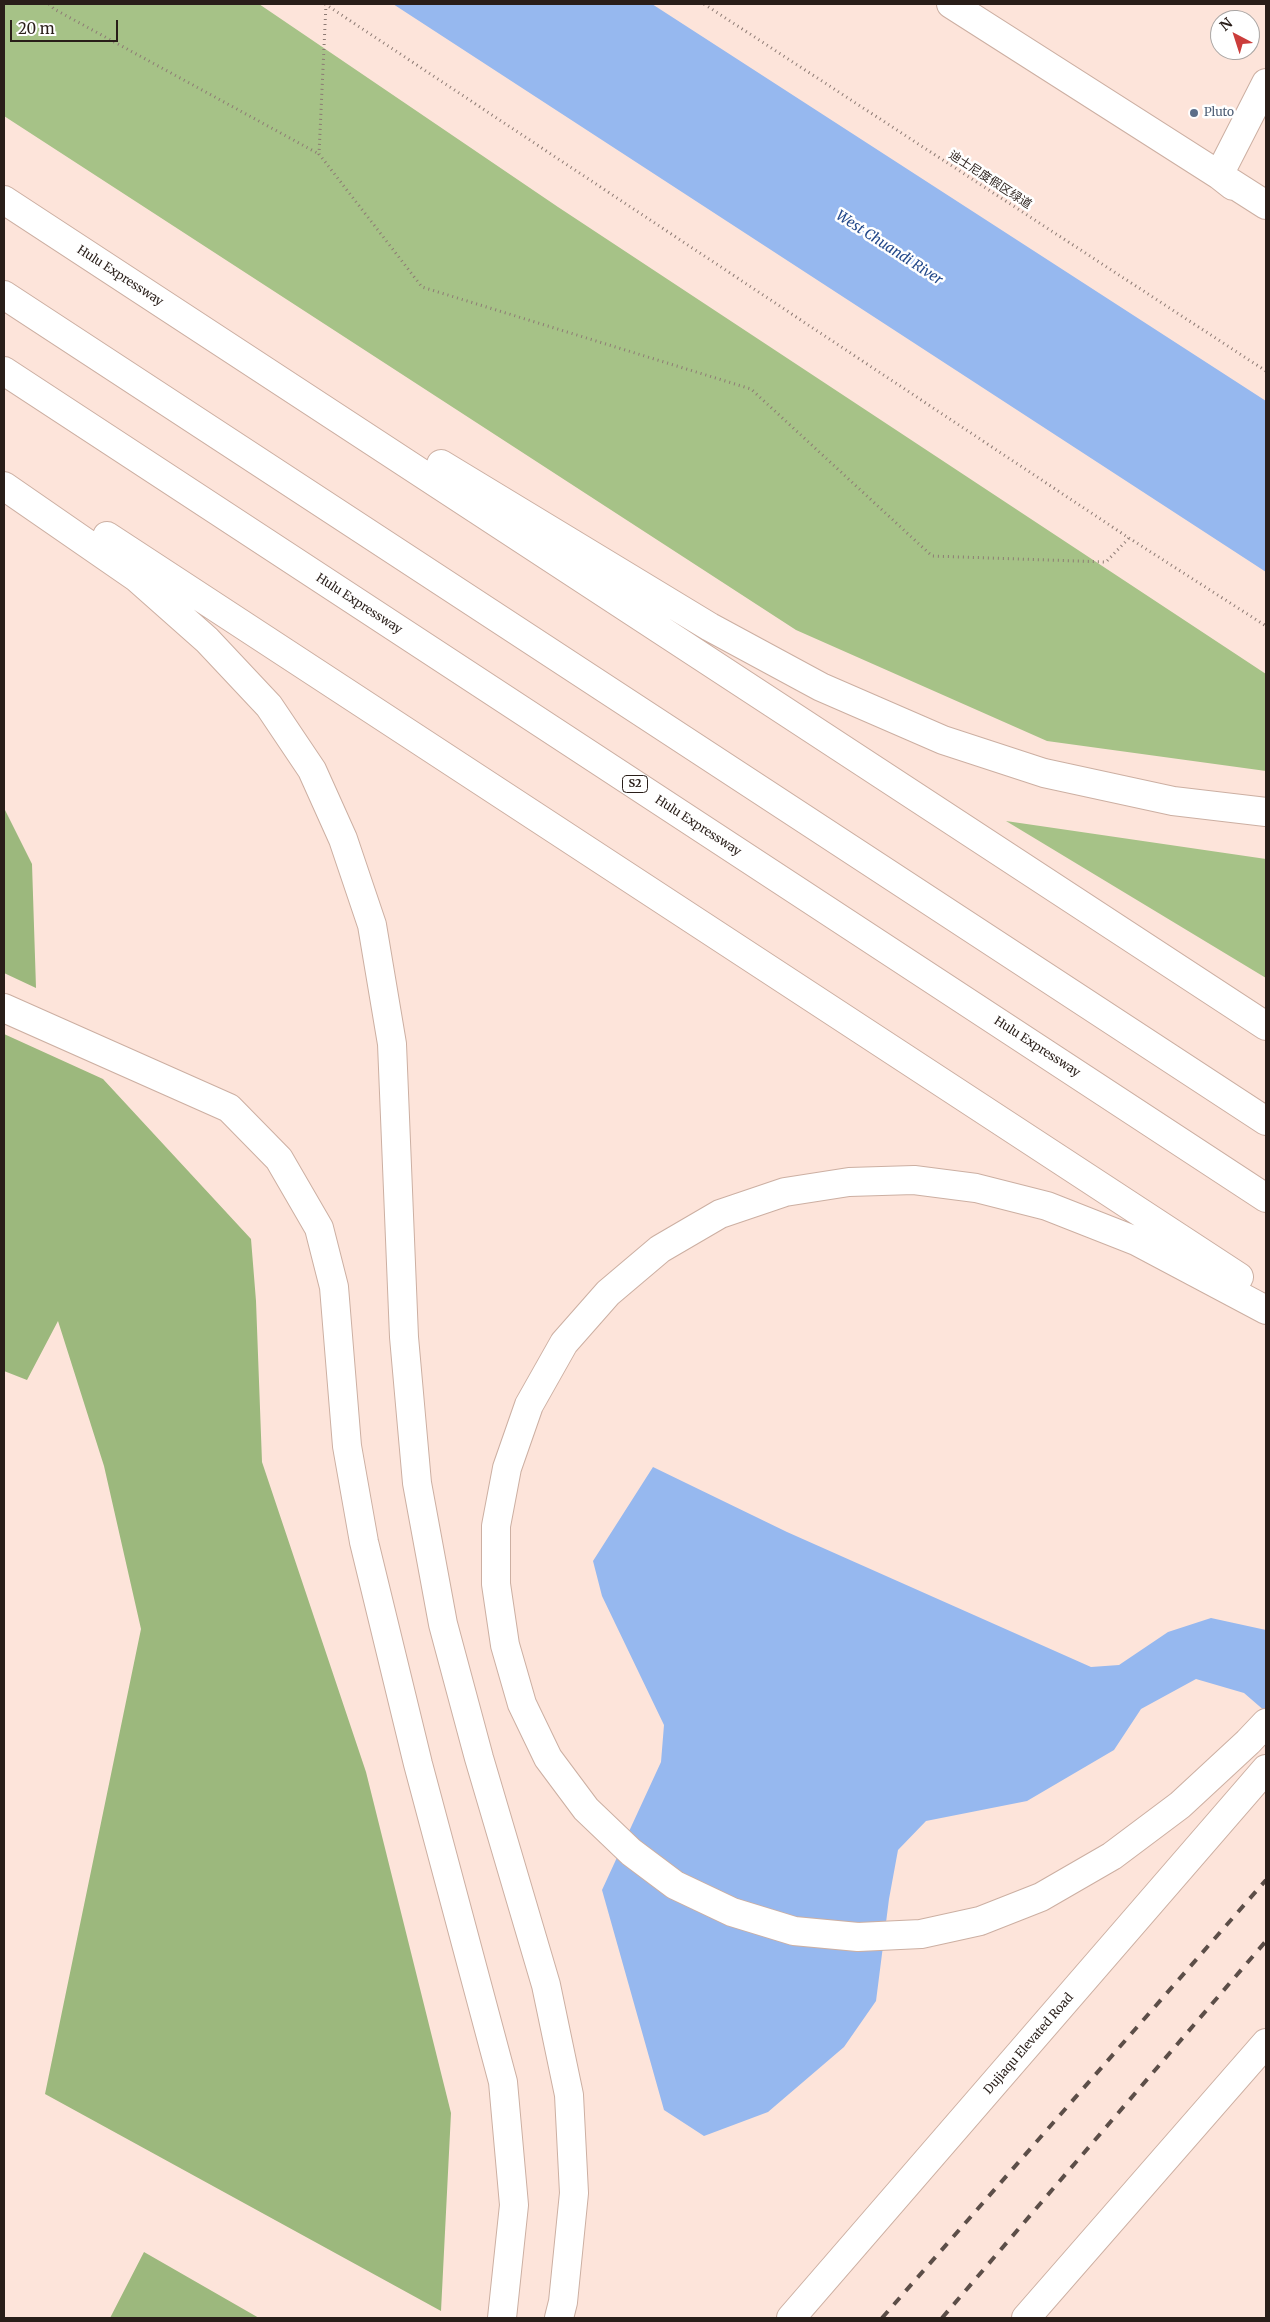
<!DOCTYPE html>
<html>
<head>
<meta charset="utf-8">
<style>
	body { margin:0 }
	#map { position:relative; width:1270px; height:2322px; overflow:hidden; background:#fde4da; font-family:Merriweather,serif }
	canvas { display:block }
	.frame { position:absolute; inset:0; border:5px solid #291e19; pointer-events:none }
	.north { position:absolute; left:1210px; top:10px; width:50px; height:50px; box-sizing:border-box; background:#fff; border:1px solid #a9a5a3; border-radius:50%; rotate:320deg; font-size:14px; font-weight:700; line-height:20px; text-align:center; color:#291e19 }
	.north::after { content:''; display:block; margin:auto; width:18px; height:22px; background:#cb3d3b; clip-path:polygon(50% 0,100% 100%,50% 72%,0 100%) }
	.scale { position:absolute; left:10px; top:20px; width:108px; height:22px; box-sizing:border-box; border:2px solid #291e19; border-top:0; padding-left:6px; font-size:15px; line-height:18px; white-space:nowrap; color:#291e19; -webkit-text-stroke:4px #fff; paint-order:stroke }
</style>
</head>
<body>
<div id="map">
<canvas width="1270" height="2322"></canvas>
<div class="frame"></div>
<div class="north">N</div>
<div class="scale">20 m</div>
</div>
<script>
const context = document.querySelector('canvas').getContext('2d');
context.lineJoin = 'round';
function fillPath(path, color) { context.fillStyle = color; context.fill(path, 'evenodd'); }
const toPath = rows => new Path2D(rows.map(r => 'M' + r).join(''));
function trace(path, color, width, dash) { context.strokeStyle = color; context.lineWidth = width; context.lineCap = dash ? 'butt' : 'round'; context.setLineDash(dash || []); context.stroke(path); }
function write(font, color, halo, rows, align = 'center') {
  context.font = font + ' Merriweather,"Noto Sans SC",serif'; context.lineWidth = 5; context.setLineDash([]); context.textBaseline = 'middle'; context.strokeStyle = halo; context.fillStyle = color; for (const [text, x, y, turn = 0] of rows) {
    context.save(); context.translate(x, y); context.rotate((+turn || 0) * Math.PI / 180); context.textAlign = isNaN(turn) ? turn : align; if (halo) context.strokeText(text, 0, 0); context.fillText(text, 0, 0); context.restore();
  }
}
fillPath(toPath([
	[4,4,259,4,558,207,1266,674,1266,771,1047,741,796,630,4,116],
	[1006,821,1266,859,1266,978]
]), '#a6c287');
fillPath(toPath([
	[4,808,32,864,36,988,4,973],
	[4,1034,103,1079,251,1239,256,1301,262,1462,366,1772,451,2113,441,2311,45,2094,141,1629,104,1466,58,1321,27,1380,4,1371],
	[144,2252,259,2318,110,2318]
]), '#9cb87d');
fillPath(toPath([
	[393,4,652,4,1266,401,1266,572],
	[653,1467,787,1532,1091,1667,1119,1665,1168,1632,1211,1618,1266,1630,1266,1712,1244,1693,1196,1679,1141,1709,1114,1750,1027,1801,926,1821,898,1850,889,1899,876,2001,844,2047,768,2112,704,2136,664,2110,602,1890,661,1762,664,1725,602,1596,593,1561]
]), '#96b8ef');
const minor = toPath([
	[951,4,1266,205],
	[1233,186,1219,175,1266,83],
	[4,1008,229,1108,279,1159,319,1228,334,1287,347,1446,364,1542,418,1764,503,2082,514,2205,502,2318]
]);
const highway = toPath([
	[4,200,1266,1026],
	[4,295,1266,1121],
	[4,371,1266,1198],
	[441,464,710,627,821,687,943,740,1044,773,1173,801,1266,812],
	[4,486,137,578,207,640,269,706,312,770,343,839,372,925,392,1044,404,1337,417,1483,443,1624,479,1758,546,1985,569,2095,574,2193,563,2302,559,2318],
	[107,536,1239,1277],
	[1266,1310,1136,1241,1047,1206,976,1188,914,1180,849,1182,785,1192,720,1214,660,1249,608,1293,564,1343,529,1405,507,1468,496,1526,496,1584,505,1645,522,1704,548,1758,586,1809,631,1852,675,1885,732,1912,794,1931,858,1937,921,1934,980,1921,1041,1897,1112,1856,1180,1805,1248,1742,1266,1723],
	[791,2318,1266,1769],
	[1026,2318,1266,2043]
]);
trace(minor, '#ccafa2', 30);
trace(highway, '#ccafa2', 30);
trace(toPath([
	[49,4,54,9,319,154],
	[325,4,1129,538,1266,626],
	[326,4,319,154,422,287,751,389,932,556,1106,562,1129,538],
	[704,4,1266,371]
]), '#8d7b74', 3, [1, 4]);
trace(minor, '#fff', 28);
trace(highway, '#fff', 28);
trace(toPath([
	[882,2318,1266,1880],
	[942,2318,1266,1941]
]), '#5c4e48', 4, [9, 9]);
for (const [x, y, r, color] of [
	[1194,113,5,"#5c6f8a"]
]) { const dot = new Path2D(); dot.arc(x, y, r, 0, 2 * Math.PI); context.fillStyle = color; context.fill(dot); trace(dot, '#fff', 2); }
for (const [x, y, w] of [
	[635,784,25]
]) { const box = new Path2D(); box.roundRect(x - w / 2, y - 8.5, w, 17, 4); context.fillStyle = '#fff'; context.fill(box); trace(box, '#291e19', 1); }
write('bold 11px', '#291e19', null, [
	["S2",635,784]
]);
write('12px', '#4e5e75', '#fff', [
	["Pluto",1204,113]
], 'left');
write('12px', '#291e19', '#fff', [
	["迪士尼度假区绿道",990,180,33],
	["Hulu Expressway",120,276,33],
	["Hulu Expressway",359,604,33],
	["Hulu Expressway",698,826,33],
	["Hulu Expressway",1037,1047,33],
	["Dujiaqu Elevated Road",1029,2044,-49]
]);
write('italic 14px', '#22488a', '#fff', [
	["West Chuandi River",889,248,33]
]);
</script>
</body>
</html>
